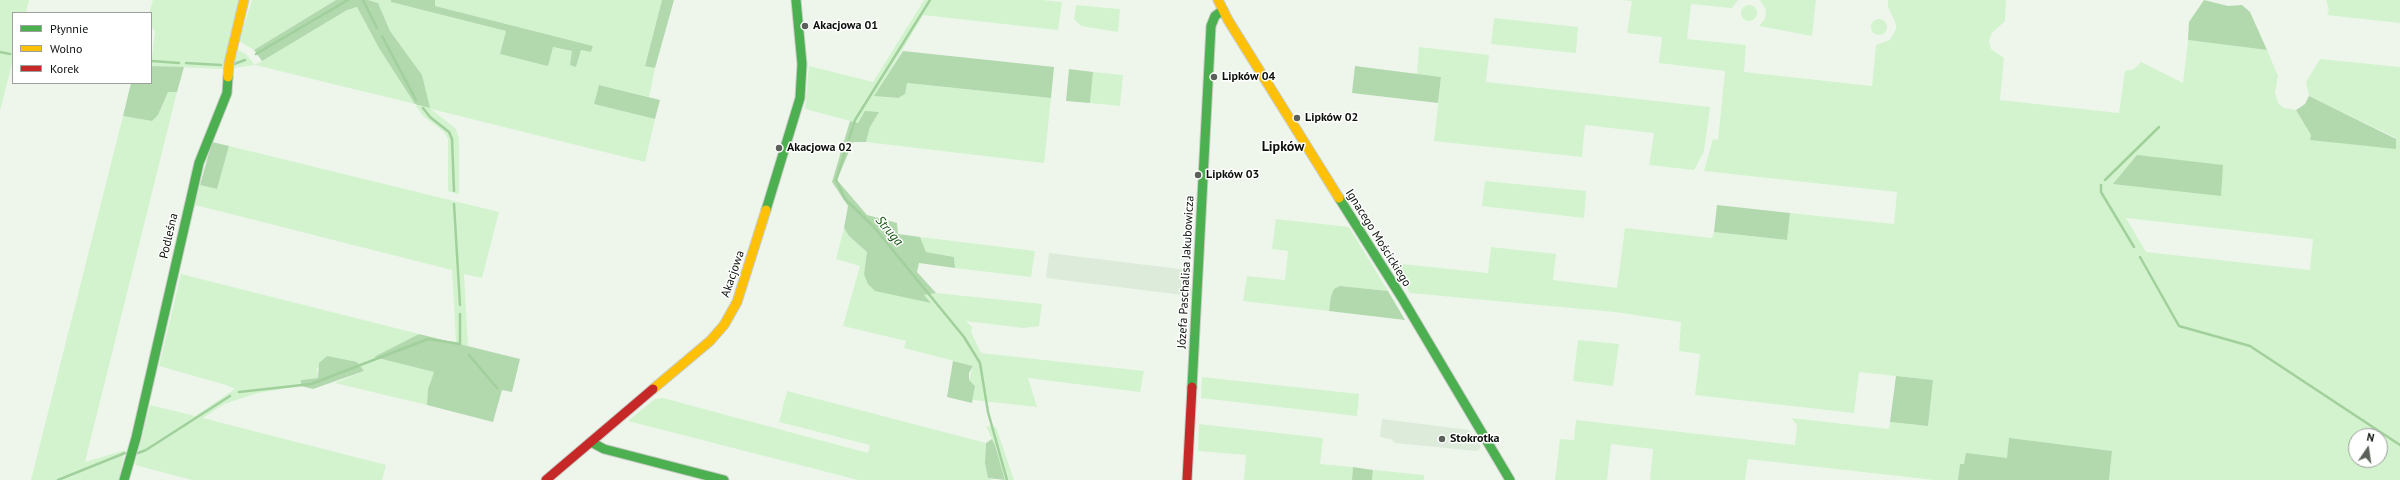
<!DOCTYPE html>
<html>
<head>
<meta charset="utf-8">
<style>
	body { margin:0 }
	#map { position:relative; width:2400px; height:480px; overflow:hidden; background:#eef6ec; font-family:"PT Sans",sans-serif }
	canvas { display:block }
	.legend { position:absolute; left:12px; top:12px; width:140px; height:72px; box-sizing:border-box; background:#fff; border:1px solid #9ea09e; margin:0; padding:5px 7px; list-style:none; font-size:12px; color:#0c110c }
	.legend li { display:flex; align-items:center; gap:8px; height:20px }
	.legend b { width:20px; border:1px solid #9ea09e }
	.north { position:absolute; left:2348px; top:428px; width:40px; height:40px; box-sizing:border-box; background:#fff; border:1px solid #9ea09e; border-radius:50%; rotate:13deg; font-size:11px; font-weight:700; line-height:16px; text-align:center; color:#0c110c }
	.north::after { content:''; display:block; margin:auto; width:14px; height:18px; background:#5b615a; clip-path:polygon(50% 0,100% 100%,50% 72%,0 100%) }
</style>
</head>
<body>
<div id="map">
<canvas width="2400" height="480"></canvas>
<ul class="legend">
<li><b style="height:5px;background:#4caf50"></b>Płynnie</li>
<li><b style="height:5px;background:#ffc107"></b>Wolno</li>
<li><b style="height:5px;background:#c62828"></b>Korek</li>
</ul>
<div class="north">N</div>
</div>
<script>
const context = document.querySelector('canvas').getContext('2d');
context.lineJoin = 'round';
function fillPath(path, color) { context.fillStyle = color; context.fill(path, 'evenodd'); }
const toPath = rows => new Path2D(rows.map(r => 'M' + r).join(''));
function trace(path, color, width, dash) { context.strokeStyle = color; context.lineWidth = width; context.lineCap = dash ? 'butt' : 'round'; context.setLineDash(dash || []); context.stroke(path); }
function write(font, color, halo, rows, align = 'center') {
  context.font = font + ' "PT Sans",sans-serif'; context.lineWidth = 3; context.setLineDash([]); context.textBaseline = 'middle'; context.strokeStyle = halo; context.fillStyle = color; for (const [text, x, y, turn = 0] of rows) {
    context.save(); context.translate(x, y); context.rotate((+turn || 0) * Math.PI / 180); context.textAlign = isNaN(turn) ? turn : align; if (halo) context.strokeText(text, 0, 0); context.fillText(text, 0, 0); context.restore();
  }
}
fillPath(toPath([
	[1049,253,1188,270,1187,282,1191,287,1191,296,1046,278],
	[1382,419,1469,430,1481,447,1477,451,1395,443,1391,439,1380,437]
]), '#dcebda');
fillPath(toPath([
	[0,0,29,0,26,13,13,13,13,60,0,111],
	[153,0,241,0,225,69,151,66,155,31,151,26,149,13],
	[252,0,336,0,254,50,239,41],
	[368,0,391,0,391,2,506,31,500,54,548,65,552,47,572,51,576,67,581,50,591,52,593,46,435,6,435,0,662,0,645,65,655,68,649,97,599,85,594,104,655,119,645,162,431,109,456,129,459,139,459,194,448,191,448,139,444,132,423,116,415,104,255,65,233,68,238,50,246,54,255,65,347,10,357,7,429,108,422,75,390,31,378,3],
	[924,0,1042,0,1062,2,1058,30,923,15,875,96,898,98,906,83,1051,98,1044,163,866,142,870,127,879,112,858,123,805,109,809,66,873,82],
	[1622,0,1738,0,1732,8,1691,4,1687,39,1746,45,1744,72,1872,86,1876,45,1890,40,1896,29,1896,24,1888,7,1888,0,2006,0,2005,21,1992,33,1989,41,1991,49,2004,58,2000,100,2119,113,2125,71,2134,69,2141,62,2183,83,2188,40,2267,50,2278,76,2275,92,2278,103,2284,108,2296,110,2311,135,2396,138,2309,96,2306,82,2320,59,2400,67,2400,480,2109,480,2112,451,2009,439,2007,458,1960,464,1958,480,1934,480,1748,459,1745,480,1650,480,1653,449,1611,444,1607,480,1555,480,1560,439,1574,440,1576,420,1795,445,1797,425,1791,418,1889,429,1890,422,1928,426,1933,380,1859,372,1854,413,1695,395,1700,354,1679,351,1681,322,1615,312,1410,293,1392,263,1488,273,1491,247,1556,254,1553,280,1617,288,1625,228,1712,238,1714,232,1787,240,1790,213,1894,224,1897,192,1704,171,1713,139,1718,140,1725,71,1659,63,1662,37,1627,33,1632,1],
	[2126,218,2313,239,2310,270,2146,252],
	[2356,436,2380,436,2380,460,2356,460],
	[1760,0,1816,0,1812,36,1759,26,1765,19,1766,10],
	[2326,0,2400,0,2400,23,2327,15,2329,10],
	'1741 13a8 8 0 1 1 16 0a8 8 0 1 1-16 0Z',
	[1076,5,1120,9,1118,32,1081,26,1074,19],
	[1494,18,1578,27,1576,53,1491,44],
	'1871 27a8 8 0 1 1 16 0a8 8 0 1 1-16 0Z',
	[1419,47,1489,55,1486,82,1710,107,1704,151,1694,170,1649,165,1654,133,1585,125,1582,157,1434,141,1441,77,1417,74],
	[1093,72,1123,75,1120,106,1090,103],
	[168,92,177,92,85,462,125,450,119,480,31,480,123,116,152,121,158,115],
	[229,146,499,212,482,278,464,274,468,346,456,343,452,270,195,205,200,185,217,189],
	[1485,181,1586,191,1584,218,1482,206],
	[1276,219,1349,227,1388,291,1340,286,1331,296,1329,311,1243,301,1247,276,1285,280,1288,251,1272,249],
	[844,228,849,236,867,252,864,274,930,302,923,295,936,293,1042,304,1039,326,1024,328,966,321,972,327,971,332,981,353,1144,371,1140,392,1028,378,1037,407,973,400,975,386,969,380,973,366,904,348,906,341,843,326,860,266,836,259],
	[920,237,1035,251,1031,277,955,268,954,257,926,252],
	[181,274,419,334,375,357,434,372,428,389,427,405,335,383,364,371,342,360,327,356,317,369,318,378,301,380,301,386,258,393,224,404,203,418,386,465,382,480,192,480,135,465,150,405,195,416,235,389,226,385,159,366],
	[1578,340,1619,344,1613,386,1573,381],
	[1202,377,1359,394,1357,416,1201,398],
	[787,391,986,443,985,463,988,478,994,480,858,480,628,421,655,399,663,398,868,453,870,445,779,422],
	[1199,424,1323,438,1320,464,1353,467,1352,480,1244,480,1246,455,1198,451],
	[986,426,996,427,1014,480,1005,480,995,445],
	[1373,470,1424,475,1424,480,1372,480]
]), '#d2f3ce');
fillPath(toPath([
	[336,0,368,0,378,3,390,31,422,75,430,108,415,104,379,48,357,7,347,10,262,61,254,50],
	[391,0,435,0,435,6,593,46,591,52,581,50,576,67,570,65,572,51,553,47,548,66,500,54,506,31,391,2],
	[662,0,674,0,655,68,645,66],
	[2204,0,2228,6,2242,5,2250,12,2267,50,2188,40,2189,22],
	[903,51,1054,67,1051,98,907,83,905,94,898,98,874,96],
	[151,66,184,67,177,92,168,92,158,115,152,121,123,116,131,83,151,83],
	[1355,66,1441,77,1438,103,1352,93],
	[1069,69,1093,72,1090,103,1066,101],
	[599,85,660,100,655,119,594,104],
	[2309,96,2396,139,2396,149,2310,140,2311,135,2296,110,2305,104],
	[865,111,879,112,870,127,866,142,853,142,837,180,867,215,897,223,898,234,920,237,926,252,954,257,955,268,919,263,917,272,936,293,924,295,931,303,875,291,868,284,864,274,867,252,849,236,844,228,848,206,832,182,850,121,858,123],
	[212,142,229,146,217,189,200,185],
	[2137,155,2223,165,2221,196,2113,184],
	[1717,205,1790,213,1787,240,1714,232],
	[1340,286,1388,291,1405,320,1329,311,1331,296,1334,289],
	[419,334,520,359,512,392,502,390,493,422,427,405,428,389,434,372,374,357],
	[327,356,357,362,364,371,313,389,301,386,301,380,318,378,319,363],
	[953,361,973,366,969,373,969,380,975,386,972,403,947,397],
	[1896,376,1933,380,1928,426,1890,422],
	[2009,438,2112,451,2109,480,1958,480,1960,464,1964,464,1966,453,2007,458],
	[992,439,995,445,1005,480,988,478,985,463,986,443],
	[1353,467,1373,470,1372,480,1352,480]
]), '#b2d8ad');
trace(toPath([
	[363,0,377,28],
	[930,0,855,120,836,180,845,199,873,226,964,337,980,363,988,412,1007,480],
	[382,36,416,100],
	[0,52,10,54],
	[256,54,348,0],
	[152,61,179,63],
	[186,63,221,65],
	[234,64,245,60],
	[423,108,430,117,449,132,452,139,454,191],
	[2105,180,2159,127],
	[2101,185,2101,192,2134,247],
	[454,204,460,305],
	[2140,257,2179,326,2250,346,2400,445],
	[469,355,497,388],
	[239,392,311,384,428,339,460,344,460,314],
	[138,453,146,450,230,396],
	[58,480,125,453]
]), '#a1d09c', 2.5);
const fast = toPath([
	[1339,198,1402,298,1510,480],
	[766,210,800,98,802,64,796,0],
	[1192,387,1211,26,1215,16,1223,10],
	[591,442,604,449,724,480],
	[124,480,136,438,199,163,227,93,228,77]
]);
const slow = toPath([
	[1218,0,1228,20,1339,198],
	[228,77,229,63,244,0],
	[653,389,710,341,724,325,737,302,766,210]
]);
const jam = toPath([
	[546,480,653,389],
	[1187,480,1192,387]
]);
trace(fast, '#c8cdc6', 11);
trace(slow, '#c8cdc6', 11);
trace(jam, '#c8cdc6', 11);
trace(fast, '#4caf50', 9);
trace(slow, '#ffc107', 9);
trace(jam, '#c62828', 9);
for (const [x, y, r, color] of [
	[805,26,4,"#5b615a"],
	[1214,77,4,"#5b615a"],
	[1297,118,4,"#5b615a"],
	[779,148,4,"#5b615a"],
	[1198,175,4,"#5b615a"],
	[1442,439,4,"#5b615a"]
]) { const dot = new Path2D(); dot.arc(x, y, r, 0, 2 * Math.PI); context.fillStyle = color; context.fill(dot); trace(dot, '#fff', 1.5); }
write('bold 12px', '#0c110c', '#fff', [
	["Akacjowa 01",813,26],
	["Lipków 04",1222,77],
	["Lipków 02",1305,118],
	["Akacjowa 02",787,148],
	["Lipków 03",1206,175],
	["Stokrotka",1450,439]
], 'left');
write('12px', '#0c110c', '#fff', [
	["Podleśna",169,236,-77],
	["Ignacego Mościckiego",1378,238,58],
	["Józefa Paschalisa Jakubowicza",1186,272,-87],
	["Akacjowa",733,274,-71]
]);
write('italic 13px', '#135410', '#fff', [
	["Struga",889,231,49]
]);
write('bold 14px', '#0c110c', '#fff', [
	["Lipków",1283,147]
]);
</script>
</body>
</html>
